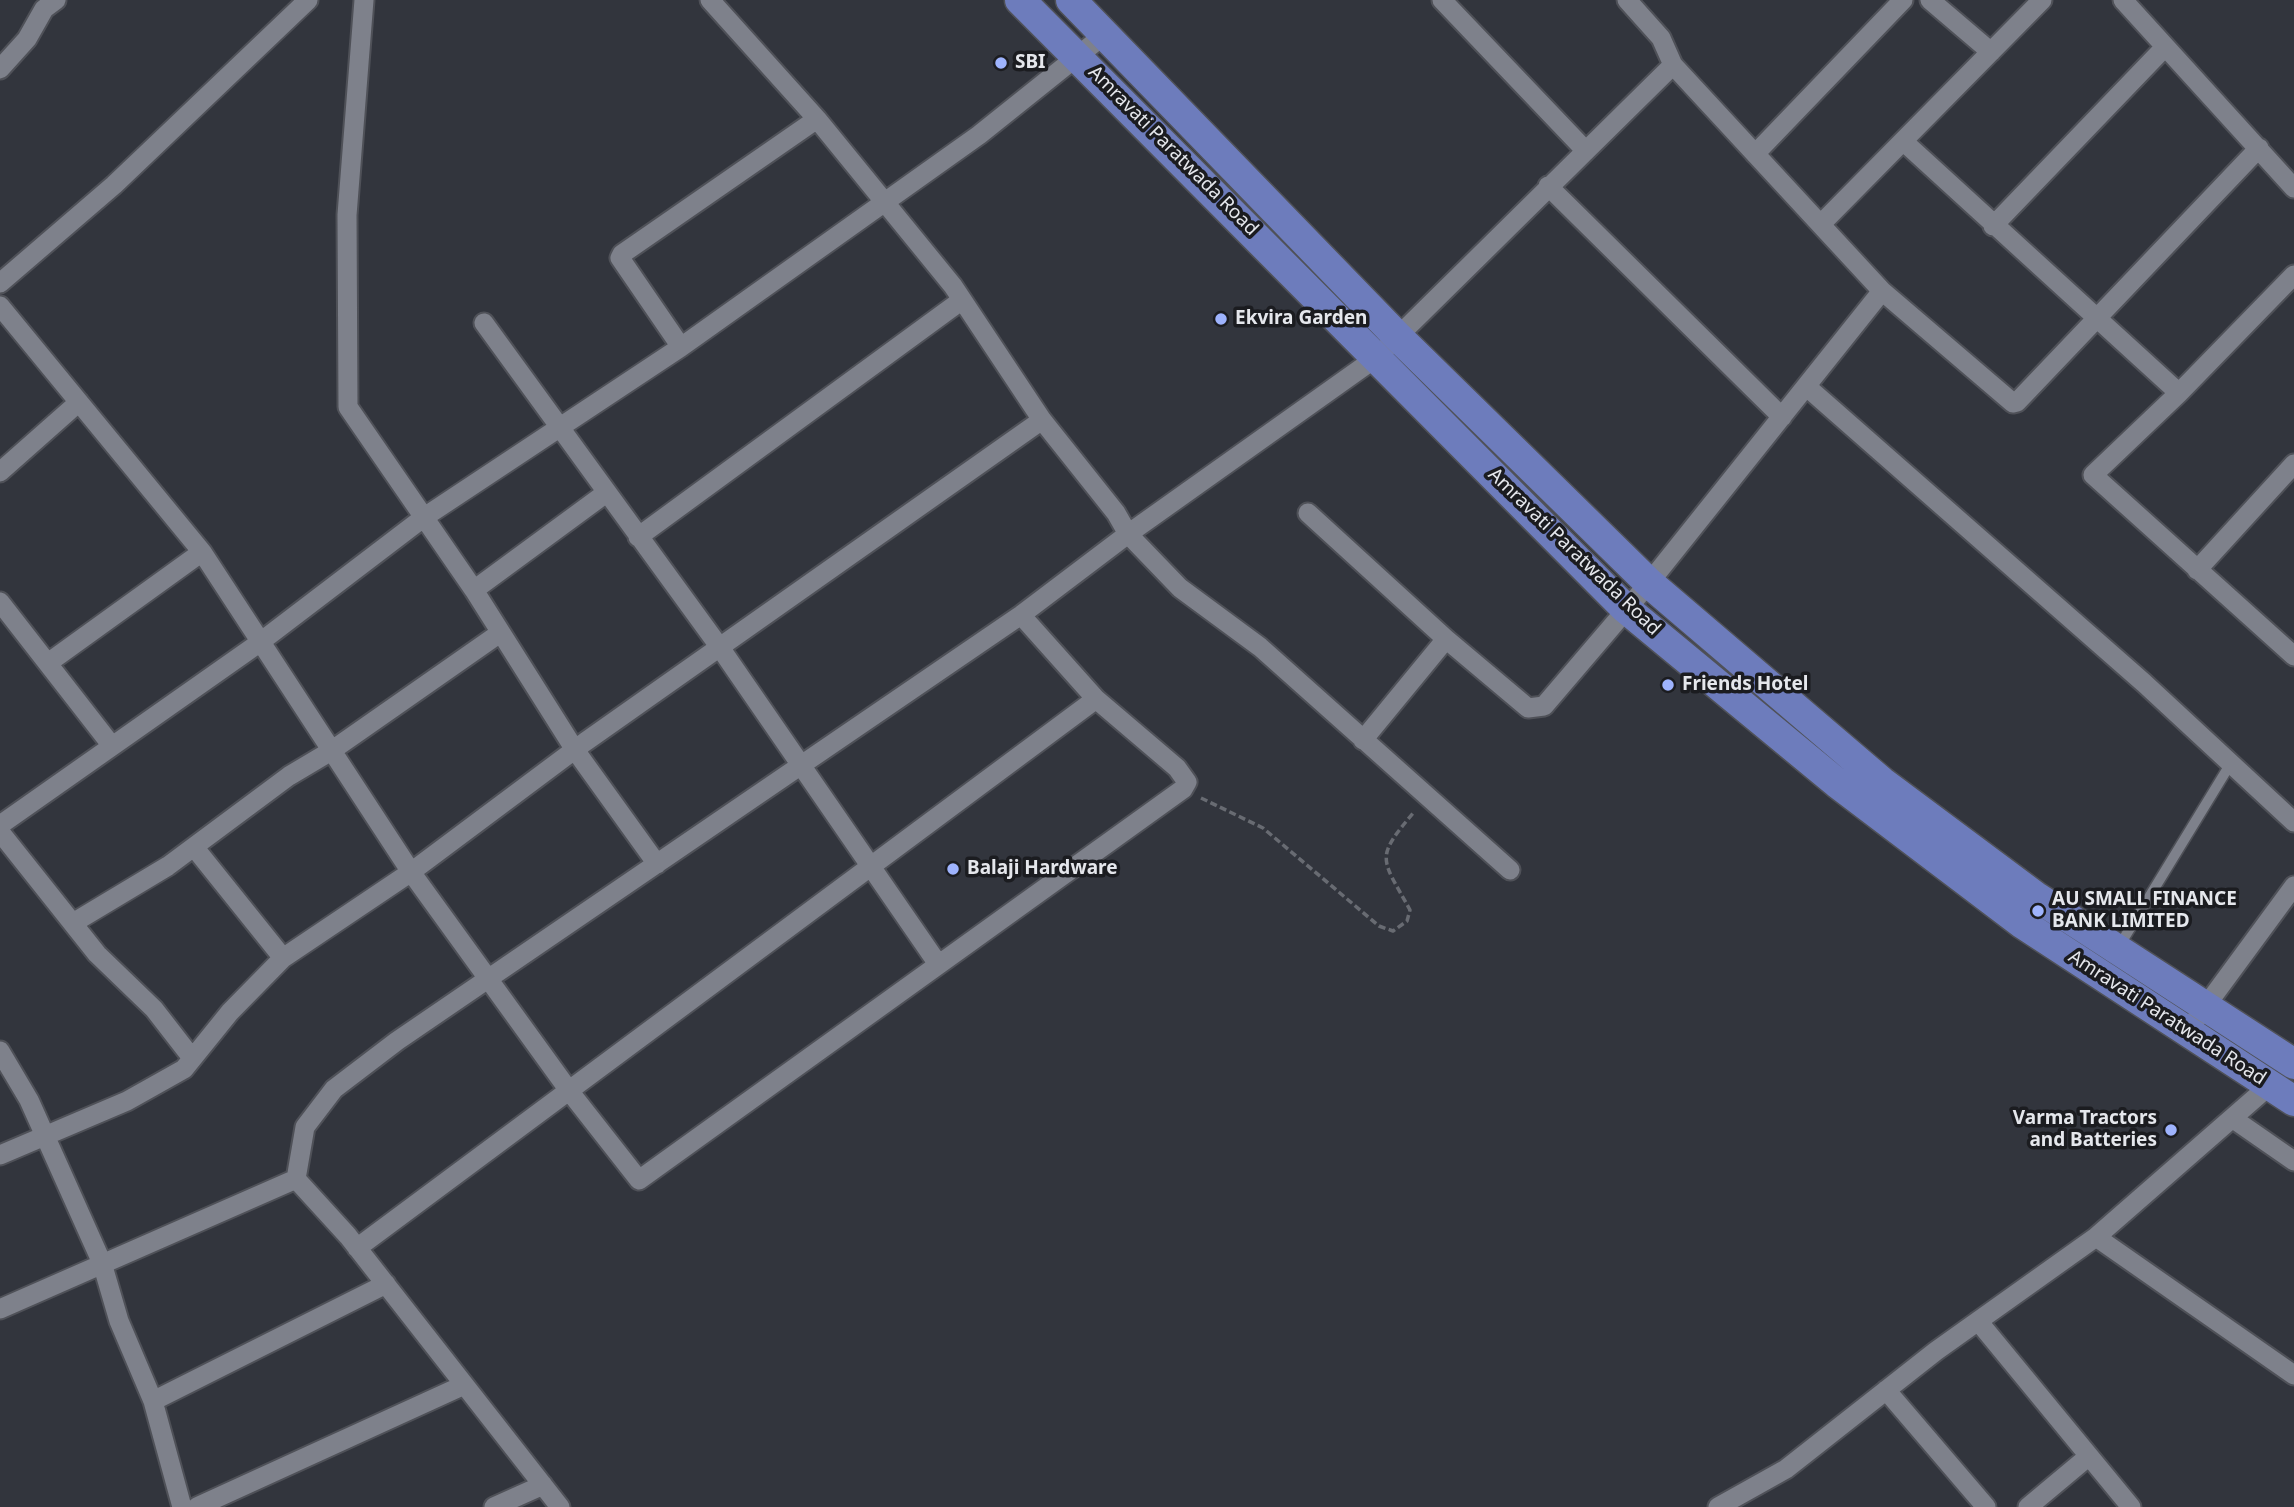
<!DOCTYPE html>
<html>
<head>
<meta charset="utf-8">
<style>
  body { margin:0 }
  canvas { display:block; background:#32353d }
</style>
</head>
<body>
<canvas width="2294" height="1507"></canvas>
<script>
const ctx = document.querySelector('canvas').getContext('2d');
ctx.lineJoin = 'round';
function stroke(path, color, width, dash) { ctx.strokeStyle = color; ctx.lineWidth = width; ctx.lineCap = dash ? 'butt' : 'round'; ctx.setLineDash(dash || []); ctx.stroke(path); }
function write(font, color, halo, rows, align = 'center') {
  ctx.font = font + ' "Noto Sans",sans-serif'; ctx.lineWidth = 7; ctx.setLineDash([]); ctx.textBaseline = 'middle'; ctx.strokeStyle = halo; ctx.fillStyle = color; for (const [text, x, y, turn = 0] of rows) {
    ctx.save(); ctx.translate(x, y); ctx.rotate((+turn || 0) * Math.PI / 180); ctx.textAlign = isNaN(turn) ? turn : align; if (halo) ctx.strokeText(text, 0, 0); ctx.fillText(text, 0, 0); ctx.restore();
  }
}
const lane = new Path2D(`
  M 2118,948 L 2231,763`);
const street = new Path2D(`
  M 364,0 L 347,215 L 348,407 L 474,590 L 575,750 L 657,864
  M 710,0 L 817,119 L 953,286 L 1042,420 L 1116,513 L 1128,534 L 1180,588 L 1260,647 L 1510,870
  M 1442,0 L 1585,150
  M 1627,0 L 1661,38 L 1673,65 L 1882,291 L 2013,403 L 2017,402 L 2259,148
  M 1930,0 L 1991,52
  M 2123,0 L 2294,188
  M 0,69 L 27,39 L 44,9 L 56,0
  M 1903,141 L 2179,393
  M 1755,154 L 1903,0
  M 1548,186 L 1782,417
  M 1821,224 L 2042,0
  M 1993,226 L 2165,47
  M 2294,275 L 2179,393 L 2093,475 L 2294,656
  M 0,283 L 114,185 L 308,0
  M 0,306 L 202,552 L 411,872 L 570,1092 L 639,1180 L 1183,789 L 1187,782 L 1177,768 L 1096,699 L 1021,615
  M 484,323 L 721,649 L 938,964
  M 681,347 L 620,258 L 622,254 L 817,119
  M 1807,387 L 2144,683 L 2294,822
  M 0,472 L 79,402
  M 1308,513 L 1446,639 L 1528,708 L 1544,706 L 1649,583 L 1882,291
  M 638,537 L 962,300
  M 2197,570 L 2294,464
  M 474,590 L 606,493
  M 0,602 L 112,746
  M 48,663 L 202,552
  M 1363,740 L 1446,639
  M 0,825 L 259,643 L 423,518 L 681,347 L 979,135 L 1104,35
  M 0,832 L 97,954 L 154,1009 L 192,1058
  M 194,847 L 283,958
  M 73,923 L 168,866 L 289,776 L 331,751 L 500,633
  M 2186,1033 L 2294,886
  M 0,1051 L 29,1100 L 102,1263 L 119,1321 L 153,1401 L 182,1507
  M 2232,1118 L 2294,1161
  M 0,1155 L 127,1101 L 184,1069 L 230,1012 L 283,958 L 411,872 L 585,742 L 1042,420
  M 2096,1237 L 2294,1375
  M 357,1248 L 1096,699
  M 0,1309 L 296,1179
  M 1978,1321 L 2131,1507
  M 1886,1390 L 1986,1507
  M 153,1401 L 386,1284
  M 197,1507 L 464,1385
  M 494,1507 L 543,1485
  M 560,1507 L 348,1236 L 296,1179 L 305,1127 L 334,1089 L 397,1041 L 1021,615 L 1128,534 L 1377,357 L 1673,65
  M 1718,1507 L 1786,1469 L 1936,1351 L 2096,1237 L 2270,1085
  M 2028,1507 L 2089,1456`);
const primary = new Path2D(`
  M 1020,0 L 1625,608 L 1837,783 L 2023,924 L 2294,1101
  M 1071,0 L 1397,336 L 1649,583 L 1882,782 L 2035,896 L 2294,1064`);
stroke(lane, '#4f5158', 13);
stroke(street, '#4f5158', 23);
stroke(primary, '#4f5158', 33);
stroke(new Path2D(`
  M 1201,798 L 1263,828 L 1379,926 L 1393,931 L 1407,921 L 1410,910 C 1381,857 1374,859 1415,811`), '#686b72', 3.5, [7, 3.5]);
stroke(lane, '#7e818b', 10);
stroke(street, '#7e818b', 19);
stroke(primary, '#6d7cbc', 30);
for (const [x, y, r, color] of [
  [1001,63,7,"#9eb3fd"],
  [1221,319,7,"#9eb3fd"],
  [1668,685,7,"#9eb3fd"],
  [953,869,7,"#9eb3fd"],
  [2038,911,7,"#9eb3fd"],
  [2171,1130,7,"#9eb3fd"]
]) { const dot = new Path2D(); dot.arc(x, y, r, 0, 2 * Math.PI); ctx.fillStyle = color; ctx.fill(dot); stroke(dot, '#1b1c20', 2.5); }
write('bold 19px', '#e5e7ec', '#1b1c20', [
  ["SBI",1015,63],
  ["Ekvira Garden",1235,319],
  ["Friends Hotel",1682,685],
  ["Balaji Hardware",967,869],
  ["AU SMALL FINANCE",2052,900],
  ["BANK LIMITED",2052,922],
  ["Varma Tractors",2157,1119,"right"],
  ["and Batteries",2157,1141,"right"]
], 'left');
write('19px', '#e5e7ec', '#1b1c20', [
  ["Amravati Paratwada Road",1173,151,45],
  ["Amravati Paratwada Road",1574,552,44],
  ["Amravati Paratwada Road",2167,1018,33]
]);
</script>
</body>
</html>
